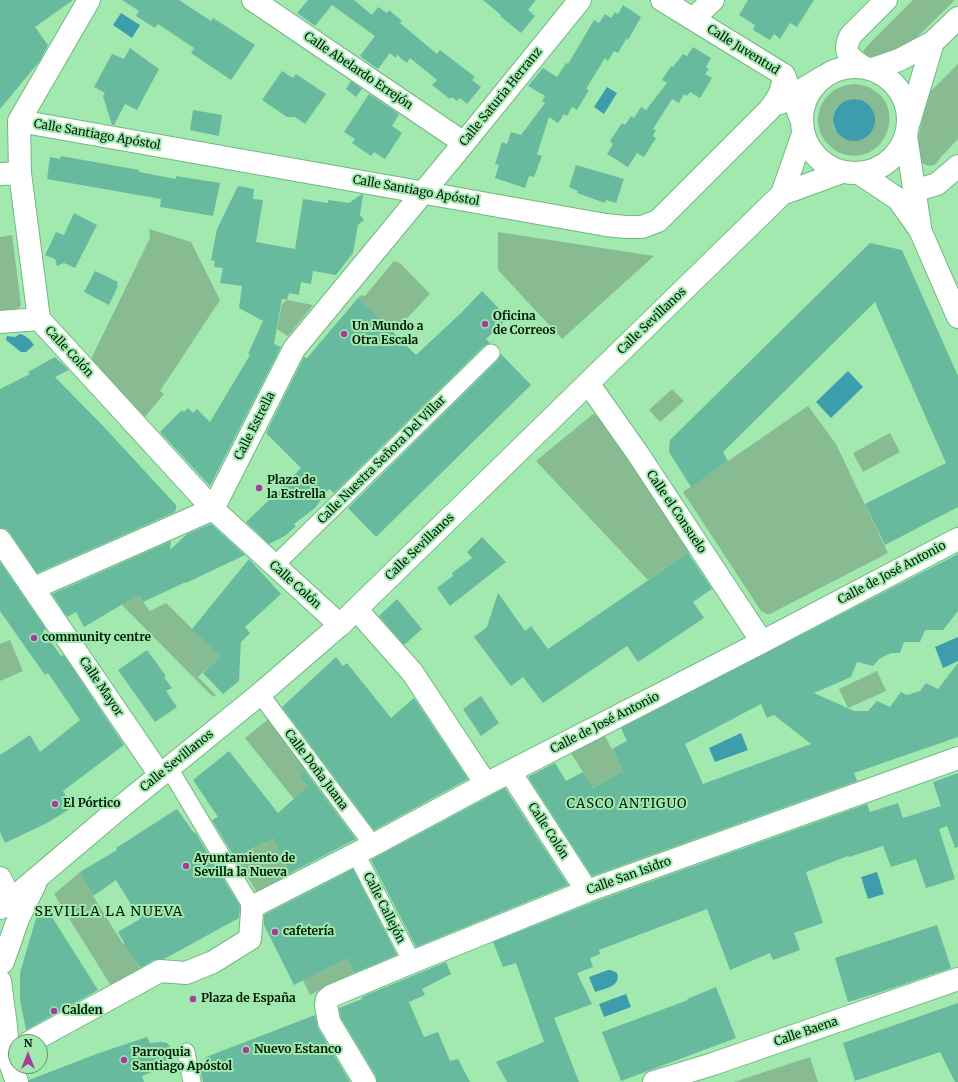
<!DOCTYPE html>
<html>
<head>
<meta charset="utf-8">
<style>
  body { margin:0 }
  #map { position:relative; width:958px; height:1082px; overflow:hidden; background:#a1e9af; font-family:Merriweather,serif }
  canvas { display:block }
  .north { position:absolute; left:8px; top:1034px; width:40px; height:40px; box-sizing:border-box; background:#a1e9af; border:1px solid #61966b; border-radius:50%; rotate:0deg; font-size:11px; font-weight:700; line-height:16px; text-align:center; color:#001a06 }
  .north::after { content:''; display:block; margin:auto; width:14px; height:18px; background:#a53d9f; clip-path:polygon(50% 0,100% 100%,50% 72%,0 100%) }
</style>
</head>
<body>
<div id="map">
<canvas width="958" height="1082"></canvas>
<div class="north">N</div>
</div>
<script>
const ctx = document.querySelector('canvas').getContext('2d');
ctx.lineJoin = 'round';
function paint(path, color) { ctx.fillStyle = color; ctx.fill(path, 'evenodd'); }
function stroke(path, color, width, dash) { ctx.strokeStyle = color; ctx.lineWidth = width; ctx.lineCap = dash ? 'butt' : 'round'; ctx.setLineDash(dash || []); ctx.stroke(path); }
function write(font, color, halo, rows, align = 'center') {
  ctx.font = font + ' Merriweather,serif'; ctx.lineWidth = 4; ctx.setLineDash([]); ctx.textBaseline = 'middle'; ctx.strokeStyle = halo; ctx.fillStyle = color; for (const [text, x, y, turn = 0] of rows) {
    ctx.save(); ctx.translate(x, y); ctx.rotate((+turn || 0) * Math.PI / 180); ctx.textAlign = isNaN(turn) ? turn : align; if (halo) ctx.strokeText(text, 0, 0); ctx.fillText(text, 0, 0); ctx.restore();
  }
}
paint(new Path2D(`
  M 913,0 L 955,0 L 907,47 L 874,58 L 867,55 L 863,51 L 870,43 Z
  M 958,64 L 958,139 L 941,157 L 936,164 L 931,166 L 926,165 L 922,163 L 918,157 L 917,143 L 926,102 L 928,94 Z
  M 853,84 C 857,84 861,85 865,86 C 909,100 889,167 843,154 C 834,151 825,143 821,134 C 813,116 822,94 841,87 C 845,85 849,85 853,84 ZM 851,99 L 858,99 L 866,137 C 856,142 853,141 843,135 C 841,134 837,132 835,130 C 833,128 833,124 833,121 C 832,109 840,102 851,99 Z
  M 149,229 L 191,242 L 220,300 L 160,391 L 164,394 L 145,417 L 91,359 L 150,238 Z
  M 498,232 L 654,256 L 562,339 L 498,270 Z
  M 12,235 L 21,305 L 19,308 L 0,311 L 0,237 Z
  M 394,261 L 400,263 L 430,294 L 393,333 L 358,298 L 361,295 L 365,296 Z
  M 287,300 L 313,305 L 288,336 L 277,329 L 282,304 Z
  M 672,389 L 684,401 L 660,422 L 649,410 Z
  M 808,406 L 836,444 L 888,553 L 770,614 L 767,614 L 761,611 L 683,492 Z
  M 593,414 L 602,418 L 690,552 L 648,580 L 536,461 Z
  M 890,433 L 900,452 L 863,472 L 853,453 Z
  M 125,579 L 150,611 L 166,603 L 220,656 L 198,677 L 216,695 L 213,697 L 122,605 L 111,586 Z
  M 10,640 L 23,671 L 0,681 L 0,644 Z
  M 877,671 L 886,691 L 848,708 L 839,689 Z
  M 271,717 L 309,768 L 299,777 L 308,786 L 294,799 L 245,738 Z
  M 605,736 L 623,771 L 593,788 L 571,753 Z
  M 277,835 L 279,850 L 292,876 L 258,894 L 237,860 L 252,850 L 263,840 L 266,844 Z
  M 80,872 L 93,896 L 123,944 L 125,943 L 141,971 L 111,986 L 54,894 Z
  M 342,948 L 354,973 L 310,995 L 303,980 L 333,965 Z
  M 810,1057 L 818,1082 L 734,1082 Z`), '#88bb92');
paint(new Path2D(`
  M 121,13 L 140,25 L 132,38 L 113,25 Z
  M 607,87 L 617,93 L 604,114 L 594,107 Z
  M833 120a21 21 0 1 1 42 0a21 21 0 1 1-42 0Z
  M 20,334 C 25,335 31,340 34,345 L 26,352 L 21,352 L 6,340 L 7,336 L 15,337 Z
  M 848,371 L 863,387 L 831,418 L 816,402 Z
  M 958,637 L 958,661 L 943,668 L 935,647 Z
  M 741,733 L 748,750 L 715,762 L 709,748 Z
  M 877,872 L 884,894 L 868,899 L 861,877 Z
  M 608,970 L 611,970 L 617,973 C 622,986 604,989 595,992 L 589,977 Z
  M 626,994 L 631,1007 L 604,1017 L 599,1004 Z`), '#3e9dad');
paint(new Path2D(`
  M 0,0 L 73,0 L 35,27 L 48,45 L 39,62 L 0,109 Z
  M 122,0 L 179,0 L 211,21 L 213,18 L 255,45 L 231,80 L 191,53 L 194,48 L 158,24 L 155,28 L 136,16 L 139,11 Z
  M 308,0 L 354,0 L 372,15 L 378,7 L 387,13 L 389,10 L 402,21 L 400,23 L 437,54 L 440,50 L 475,77 L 472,80 L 481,87 L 467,104 L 460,98 L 457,101 L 452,97 L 450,99 L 432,85 L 437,80 L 410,58 L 407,63 L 397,55 L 396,58 L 390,53 L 378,69 L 365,60 L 360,56 L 375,36 L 332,5 L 315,26 L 297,13 Z
  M 483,0 L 536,0 L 528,10 L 535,16 L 521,33 L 500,16 L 501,15 Z
  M 748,0 L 814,0 L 797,27 L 790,23 L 780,39 L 774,34 L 770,40 L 753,30 L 755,25 L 739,15 Z
  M 623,5 L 641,17 L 628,40 L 626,39 L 618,53 L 614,51 L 608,61 L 605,58 L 586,89 L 589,90 L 577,110 L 572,107 L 567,116 L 564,114 L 558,123 L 549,117 L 537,154 L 542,156 L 534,177 L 529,176 L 525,188 L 495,178 L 499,165 L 495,164 L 502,142 L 507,144 L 511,132 L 521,135 L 545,103 L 542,101 L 545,96 L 528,86 L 543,68 L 557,77 L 566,63 L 568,64 L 594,20 L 599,23 L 605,14 L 611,18 L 615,12 L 618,14 Z
  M 693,47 L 711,58 L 706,67 L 709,69 L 705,74 L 712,78 L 700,98 L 690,92 L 687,96 L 684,94 L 679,103 L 672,99 L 653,129 L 656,130 L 653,136 L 656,138 L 644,157 L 637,153 L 628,167 L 607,154 L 613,144 L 610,141 L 622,123 L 625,125 L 631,116 L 634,118 L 641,107 L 646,110 L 667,83 L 662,80 L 671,66 L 673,67 L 683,54 L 687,56 Z
  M 130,48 L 159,69 L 137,110 L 125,104 L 114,125 L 112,125 L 103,96 L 105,93 L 94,87 L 112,54 L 124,59 Z
  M 282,71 L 293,78 L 296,74 L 326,94 L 305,124 L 295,117 L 287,117 L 262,100 Z
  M 351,81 L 362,89 L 356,97 L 346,89 Z
  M 369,94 L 399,114 L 392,126 L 402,133 L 385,159 L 374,152 L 371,156 L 352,143 L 355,139 L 344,132 Z
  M 193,110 L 222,115 L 219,136 L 190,130 Z
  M 61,156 L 139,170 L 139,172 L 176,179 L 176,176 L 220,183 L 213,216 L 160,207 L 161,199 L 47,179 L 50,157 L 60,159 Z
  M 576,165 L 624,179 L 616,203 L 606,200 L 605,203 L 577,193 L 578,191 L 569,187 Z
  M 238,186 L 254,189 L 253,199 L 263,200 L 256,242 L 295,249 L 303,199 L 328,203 L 328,200 L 349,203 L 362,194 L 363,195 L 360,215 L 364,220 L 358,225 L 353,253 L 336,275 L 313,271 L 311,284 L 301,282 L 299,295 L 289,293 L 287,300 L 282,299 L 274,344 L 281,347 L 210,486 L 160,432 L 182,410 L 184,412 L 188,408 L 193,413 L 197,409 L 210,422 L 250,355 L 248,354 L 263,321 L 239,308 L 242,286 L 220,283 L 223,268 L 214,267 L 215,261 L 211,260 L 217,229 Z
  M 74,213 L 97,225 L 75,268 L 64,263 L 57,266 L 55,259 L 45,255 L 56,232 L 64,235 Z
  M 870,243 L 902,250 L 958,376 L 958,507 L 885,545 L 865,504 L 946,463 L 875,302 L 723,452 L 728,461 L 691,487 L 669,452 L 670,440 Z
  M 95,271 L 118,282 L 117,285 L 118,286 L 109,305 L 84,292 Z
  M 482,291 L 508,318 L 486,339 L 490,343 L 484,346 L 334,493 L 329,489 L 315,508 L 294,524 L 296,526 L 285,536 L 269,544 L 246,522 L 270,499 L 270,500 L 301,468 L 266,433 L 304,357 L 307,358 L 358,298 L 416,355 L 462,312 Z
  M 501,354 L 531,385 L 376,537 L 348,508 L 498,360 Z
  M 55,357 L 69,370 L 55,377 L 104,427 L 176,505 L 176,508 L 175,512 L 37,573 L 10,533 L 6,529 L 0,528 L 0,389 L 30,374 L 28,372 Z
  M 211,524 L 245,555 L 186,583 L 186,582 L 143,602 L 138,595 L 84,627 L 76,612 L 67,617 L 52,594 L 171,541 L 170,550 L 187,534 Z
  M 482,537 L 506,562 L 450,606 L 437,588 L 453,576 L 452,573 L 472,558 L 467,552 Z
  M 688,553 L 712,589 L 693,602 L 704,618 L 638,662 L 627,646 L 543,703 L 523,677 L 511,686 L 474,637 L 487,627 L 498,593 L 525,631 L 531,626 L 548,649 Z
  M 958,554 L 958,611 L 943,630 L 925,630 L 920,642 L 904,642 L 900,653 L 891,653 L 879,659 L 873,666 L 857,662 L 851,677 L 814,693 L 854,711 L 868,711 L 877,701 L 890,707 L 901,692 L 907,695 L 920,691 L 926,683 L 938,689 L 958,663 L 958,737 L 854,773 L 857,781 L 592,876 L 528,777 L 555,763 L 566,781 L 583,772 L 593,788 L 623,771 L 612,749 L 627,741 L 621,728 ZM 761,704 L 767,718 L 774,715 L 811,744 L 703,784 L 685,744 Z
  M 249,559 L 281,594 L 245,627 L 250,633 L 241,642 L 239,681 L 223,694 L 203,673 L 220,656 L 192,629 Z
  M 0,562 L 46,629 L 43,631 L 61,656 L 64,655 L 124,745 L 63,791 L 73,807 L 47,823 L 5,843 L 0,832 L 0,755 L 30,735 L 40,752 L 80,720 L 48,673 L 45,675 L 0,611 Z
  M 397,599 L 422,629 L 404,645 L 379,616 Z
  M 147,650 L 166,676 L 164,677 L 172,688 L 166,691 L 177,707 L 155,722 L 118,670 Z
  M 336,657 L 343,666 L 347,663 L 391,718 L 414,698 L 468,779 L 374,830 L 282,707 Z
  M 481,696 L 499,723 L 481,736 L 463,709 Z
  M 229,751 L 278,813 L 308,786 L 299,777 L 305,771 L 356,839 L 290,873 L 273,838 L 266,844 L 264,841 L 236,860 L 212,820 L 218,817 L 193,780 Z
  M 958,773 L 958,847 L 955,848 L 947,826 L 939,829 L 955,879 L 926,888 L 916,859 L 891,867 L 883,846 L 849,857 L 848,856 L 806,872 L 823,923 L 794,933 L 800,950 L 773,960 L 770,953 L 730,970 L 707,909 L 599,950 L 600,954 L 590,958 L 593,967 L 577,973 L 592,1004 L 554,1018 L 579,1082 L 507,1082 L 496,1062 L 544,1042 L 516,963 L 503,967 L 493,942 L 591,903 L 867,804 L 870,812 L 898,803 L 903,818 L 941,806 L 933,782 Z
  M 505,788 L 568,885 L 416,947 L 371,860 Z
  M 177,809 L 194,833 L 195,832 L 240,906 L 239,918 L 164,959 L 154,960 L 140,968 L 134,959 L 133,959 L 118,932 L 140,919 L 116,880 L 93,896 L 80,872 L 117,850 L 116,848 Z
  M 353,869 L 397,955 L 354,973 L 347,958 L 294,985 L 264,925 L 264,915 Z
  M 37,915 L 52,917 L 98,990 L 26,1030 L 20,1000 L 20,973 Z
  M 937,925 L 951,968 L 893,988 L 848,1002 L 835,958 Z
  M 446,962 L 451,974 L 422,989 L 425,995 L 409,1002 L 424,1037 L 438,1032 L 450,1061 L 458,1059 L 470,1082 L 377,1082 L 376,1076 L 341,1018 L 339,1008 L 362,999 L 361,998 L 364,996 Z
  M 716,987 L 736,1038 L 621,1081 L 602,1032 L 688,1000 L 687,999 Z
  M 958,1003 L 958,1082 L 955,1082 L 940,1052 L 855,1081 L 843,1043 Z
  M 315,1015 L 318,1028 L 350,1082 L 203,1082 L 200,1070 L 206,1057 Z
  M 147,1037 L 150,1043 L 161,1042 L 167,1043 L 171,1048 L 172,1054 L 168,1059 L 158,1065 L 159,1069 L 142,1076 L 144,1082 L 29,1082 L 29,1080 L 99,1053 Z`), '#68ba9f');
const pedestrian = new Path2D(`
  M 274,566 L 491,353
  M 260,694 L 373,845
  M 169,768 L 252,907 L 252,912
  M 356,854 L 412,962
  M 186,1052 L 192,1082`);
const minor = new Path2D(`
  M 89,0 L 19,121 L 20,173 L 39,319 L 213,509 L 340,625
  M 253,0 L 464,143
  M 662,0 L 784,75 L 801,119
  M 693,19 L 713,0
  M 862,66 C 849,58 842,51 851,35 L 886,0
  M 780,103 L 823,77
  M 19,121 L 606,225 L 626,227 L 642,227 L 658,221 L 769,110 C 779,97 782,92 784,75
  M 906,136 L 920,227
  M 859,173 L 898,199 L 920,230 L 958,317
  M 0,174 L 20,173
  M 914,191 L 937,184 L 958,166
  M 0,322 L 39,319
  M 588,383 L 638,454 L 762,642
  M 0,540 L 160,775
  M 34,588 L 213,509 L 294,349 L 464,143 L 580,0
  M 357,610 L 412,672 L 486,784
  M 510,772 L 587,891
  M 0,878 L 11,900
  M 252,907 L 373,845 L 486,784 L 762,642 L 958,539
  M 30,1042 L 160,971 L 186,973 L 213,962 L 250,939 L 252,912
  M 365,1082 L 329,1022 L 326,1005 L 327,999 L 331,996 L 412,962 L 587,891 L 958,758
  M 654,1082 L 713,1064 L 958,979`);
const secondary = new Path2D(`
  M802 120a53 53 0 1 1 106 0a53 53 0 1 1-106 0Z
  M 873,69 L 899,60 L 933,42 L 958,18
  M 909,122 L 933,42
  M 782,194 L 803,134
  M 0,908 L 6,904 L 116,811 L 260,694 L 340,625 L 782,194 L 842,172
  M 3,962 L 18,919 L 35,884
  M 0,981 L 6,1026 L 9,1060 L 17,1082`);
stroke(pedestrian, '#71b881', 19);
stroke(minor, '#71b881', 24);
stroke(secondary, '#71b881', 24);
stroke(pedestrian, '#fff', 17);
stroke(minor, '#fff', 22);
stroke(secondary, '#fff', 22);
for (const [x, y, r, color] of [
  [485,324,4,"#a53d9f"],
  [344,334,4,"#a53d9f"],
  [259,488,4,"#a53d9f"],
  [34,638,4,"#a53d9f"],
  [55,804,4,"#a53d9f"],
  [186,866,4,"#a53d9f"],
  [275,932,4,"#a53d9f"],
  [193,999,4,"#a53d9f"],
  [54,1011,4,"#a53d9f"],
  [246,1050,4,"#a53d9f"],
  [124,1060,4,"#a53d9f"]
]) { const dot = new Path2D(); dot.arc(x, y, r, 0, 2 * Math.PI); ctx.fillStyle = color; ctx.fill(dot); stroke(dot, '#a1e9af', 1.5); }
write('12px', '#001a06', '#a1e9af', [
  ["Calle Juventud",743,50,32],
  ["Calle Abelardo Errejón",358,71,34],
  ["Calle Saturia Herranz",501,97,-51],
  ["Calle Santiago Apóstol",97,135,10],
  ["Calle Santiago Apóstol",416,191,10],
  ["Calle Sevillanos",652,321,-44],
  ["Calle Colón",69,352,47],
  ["Calle Estrella",255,426,-63],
  ["Calle Nuestra Señora Del Villar",382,460,-45],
  ["Calle el Consuelo",676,512,56],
  ["Calle Sevillanos",420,547,-44],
  ["Calle de José Antonio",892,573,-28],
  ["Calle Colón",295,585,42],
  ["Calle Mayor",101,687,56],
  ["Calle de José Antonio",605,723,-27],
  ["Calle Sevillanos",177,761,-39],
  ["Calle Doña Juana",316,770,53],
  ["Calle Colón",548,831,57],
  ["Calle San Isidro",629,876,-20],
  ["Calle Callejón",384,908,63],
  ["Calle Baena",806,1032,-19]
]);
write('bold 12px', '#001a06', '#a1e9af', [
  ["Oficina",493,317],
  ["de Correos",493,331],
  ["Un Mundo a",352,327],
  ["Otra Escala",352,341],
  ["Plaza de",267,481],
  ["la Estrella",267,495],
  ["community centre",42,638],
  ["El Pórtico",63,804],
  ["Ayuntamiento de",194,859],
  ["Sevilla la Nueva",194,873],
  ["cafetería",283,932],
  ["Plaza de España",201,999],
  ["Calden",62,1011],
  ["Nuevo Estanco",254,1050],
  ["Parroquia",132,1053],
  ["Santiago Apóstol",132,1067]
], 'left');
ctx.letterSpacing = '1px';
write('13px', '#001a06', '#a1e9af', [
  ["CASCO ANTIGUO",627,804]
]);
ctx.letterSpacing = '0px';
ctx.letterSpacing = '1px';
write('14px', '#001a06', '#a1e9af', [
  ["SEVILLA LA NUEVA",109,912]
]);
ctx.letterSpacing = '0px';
</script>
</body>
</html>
